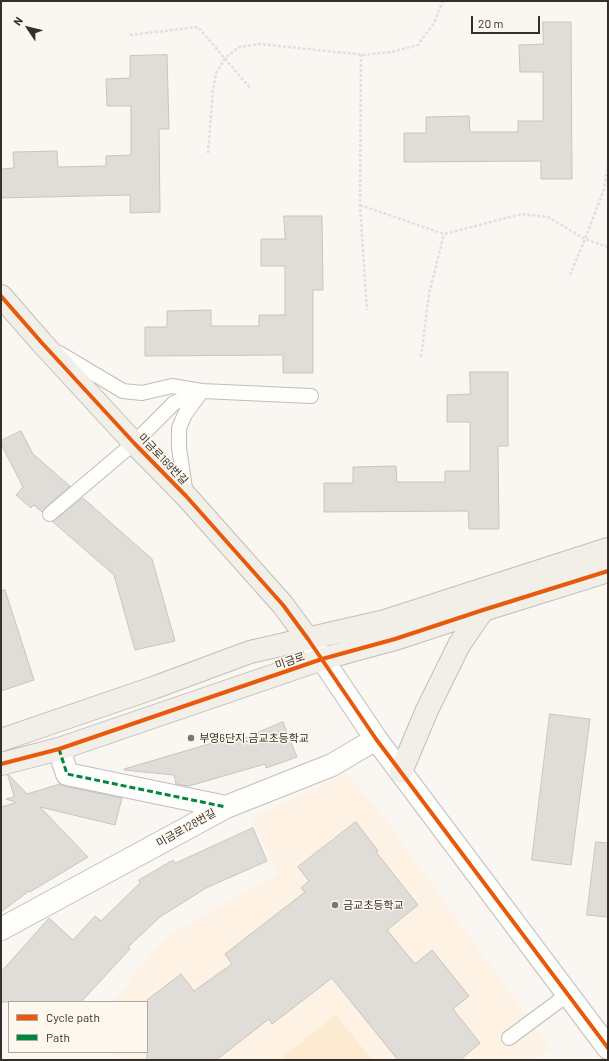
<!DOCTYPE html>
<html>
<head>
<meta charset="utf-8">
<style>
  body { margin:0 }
  #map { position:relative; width:609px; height:1061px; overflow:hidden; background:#faf6f1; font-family:Barlow,sans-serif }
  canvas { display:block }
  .frame { position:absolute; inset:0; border:2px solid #35312a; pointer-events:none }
  .legend { position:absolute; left:8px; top:1001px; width:140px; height:52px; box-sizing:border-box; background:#fef7ed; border:1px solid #aea89f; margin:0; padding:5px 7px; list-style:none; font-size:12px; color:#35312a }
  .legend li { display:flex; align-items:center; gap:8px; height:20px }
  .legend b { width:20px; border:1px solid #aea89f }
  .north { position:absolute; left:8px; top:8px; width:40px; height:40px; -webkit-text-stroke:3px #fef7ed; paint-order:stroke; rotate:305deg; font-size:11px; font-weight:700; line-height:16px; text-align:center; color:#35312a }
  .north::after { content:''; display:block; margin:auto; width:14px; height:18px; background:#35312a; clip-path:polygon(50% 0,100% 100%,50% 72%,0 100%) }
  .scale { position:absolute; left:471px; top:16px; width:69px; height:18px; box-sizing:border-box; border:2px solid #35312a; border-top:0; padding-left:5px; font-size:12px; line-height:14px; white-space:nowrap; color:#35312a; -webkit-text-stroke:3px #fef7ed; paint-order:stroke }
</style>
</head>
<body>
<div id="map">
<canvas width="609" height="1061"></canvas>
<div class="frame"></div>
<ul class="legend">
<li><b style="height:5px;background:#e8590c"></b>Cycle path</li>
<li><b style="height:5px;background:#00873e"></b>Path</li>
</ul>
<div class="north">N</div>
<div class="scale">20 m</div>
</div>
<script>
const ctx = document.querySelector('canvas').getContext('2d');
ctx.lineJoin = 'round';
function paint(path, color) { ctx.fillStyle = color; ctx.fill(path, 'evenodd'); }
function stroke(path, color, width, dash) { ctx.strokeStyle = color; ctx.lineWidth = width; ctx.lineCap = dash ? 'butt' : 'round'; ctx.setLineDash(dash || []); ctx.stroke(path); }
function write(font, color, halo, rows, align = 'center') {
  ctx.font = font + ' Barlow,"Noto Sans KR",sans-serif'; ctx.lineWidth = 3; ctx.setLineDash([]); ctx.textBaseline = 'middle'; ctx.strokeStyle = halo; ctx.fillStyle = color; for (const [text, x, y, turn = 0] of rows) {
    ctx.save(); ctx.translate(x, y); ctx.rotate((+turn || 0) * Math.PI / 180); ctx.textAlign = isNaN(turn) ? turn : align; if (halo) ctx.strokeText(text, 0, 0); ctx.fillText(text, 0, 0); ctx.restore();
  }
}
paint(new Path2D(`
  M 346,774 L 379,811 L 550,1048 L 535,1060 L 117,1060 L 111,1052 L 147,1052 L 147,1002 L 112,1002 L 167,936 L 278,874 L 251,818 Z`), '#fdf2e3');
paint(new Path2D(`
  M 336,1015 L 372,1060 L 279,1060 Z`), '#fcead1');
const building = new Path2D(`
  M 543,22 L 571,22 L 572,179 L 541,179 L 541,161 L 404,162 L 404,133 L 426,133 L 426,117 L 469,116 L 470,132 L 518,132 L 518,121 L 543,121 L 543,72 L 520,72 L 519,45 L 543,44 Z
  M 167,55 L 169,129 L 159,129 L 160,212 L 130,213 L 130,195 L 1,198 L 1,169 L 14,168 L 13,152 L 57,151 L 58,167 L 106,166 L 106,156 L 131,155 L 131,106 L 107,106 L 106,79 L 130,78 L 130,56 Z
  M 284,216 L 322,216 L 323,290 L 313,290 L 313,373 L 283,373 L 283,355 L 145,356 L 145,327 L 167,327 L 167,311 L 211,310 L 211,326 L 259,326 L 259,315 L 285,315 L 285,266 L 261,266 L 261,239 L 285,239 Z
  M 470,372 L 508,372 L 508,446 L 498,446 L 499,529 L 469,529 L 468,511 L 324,512 L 324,483 L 353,483 L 353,467 L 396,466 L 397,482 L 445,482 L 445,471 L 470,471 L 470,422 L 447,422 L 447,395 L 470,394 Z
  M 21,431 L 33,454 L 70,486 L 45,508 L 42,512 L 34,505 L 31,508 L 16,495 L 23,487 L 1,444 L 1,441 Z
  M 83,498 L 152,559 L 175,641 L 135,650 L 114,575 L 53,522 Z
  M 1,590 L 5,590 L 34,680 L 1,691 Z
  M 550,714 L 590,719 L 571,865 L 532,860 Z
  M 283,722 L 297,757 L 266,768 L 265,764 L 189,786 L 176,784 L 174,775 L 124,770 L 124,769 L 243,734 L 244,738 Z
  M 8,775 L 9,775 L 27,794 L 60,784 L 64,786 L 122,798 L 115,825 L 40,807 L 88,857 L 30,892 L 29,891 L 1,912 L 1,807 L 15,803 L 15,802 L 6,799 L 14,797 Z
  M 356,822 L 378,851 L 376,852 L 418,905 L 387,930 L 415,964 L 432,950 L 469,996 L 453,1009 L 480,1043 L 460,1060 L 398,1060 L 332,978 L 272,1024 L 269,1019 L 216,1060 L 147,1060 L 147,1000 L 181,974 L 194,991 L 232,964 L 225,954 L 305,892 L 301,888 L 309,881 L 298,867 Z
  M 253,828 L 267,861 L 206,888 L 160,917 L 128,947 L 130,949 L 81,1002 L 1,1002 L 1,972 L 49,918 L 73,940 L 95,916 L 101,921 L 140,883 L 139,880 L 173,860 L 175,863 Z
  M 596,842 L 608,843 L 608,917 L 587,915 Z`);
paint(building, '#e0dcd7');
stroke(building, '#c8c4bf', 1);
const lane = new Path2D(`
  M 59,353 L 123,391 L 142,393 L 172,386 L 202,391 L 185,414 L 179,428 L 179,448 L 186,495
  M 50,514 L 134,443 L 174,403 L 202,391 L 311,396
  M 509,1038 L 567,995`);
const street = new Path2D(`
  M 312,644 L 376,739 L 608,1048
  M 59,749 L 67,774 L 226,807
  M 1,929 L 226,807 L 332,765 L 376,739`);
const secondary = new Path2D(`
  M 1,296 L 42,343 L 134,443 L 186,496 L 283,605 L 308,639
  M 1,740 L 153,688 L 250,652 L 385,621 L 608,549
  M 1,764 L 59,749 L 322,659 L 395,639 L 483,610 L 608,571
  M 401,772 L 427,710 L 459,645 L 483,610`);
stroke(lane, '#c2beb9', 16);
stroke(street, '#c2beb9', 24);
stroke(secondary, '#c2beb9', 24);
stroke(new Path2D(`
  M 130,35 L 198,27 L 251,89
  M 361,54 L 360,205 L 367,310
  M 208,153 L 213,90 L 216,73 L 225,58 L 239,47 L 260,44 L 364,55 L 391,52 L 418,45 L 434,23 L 443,1
  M 360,205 L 444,234 L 522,214 L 548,217 L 585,239 L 608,247
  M 570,275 L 585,239 L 604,189 L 608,164
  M 421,357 L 429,294 L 444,234`), '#e1e0de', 2.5, [3, 2]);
stroke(lane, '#fefefd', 14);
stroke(street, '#fefefd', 22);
stroke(secondary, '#f2efe9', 22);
stroke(new Path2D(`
  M 59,749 L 67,774 L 226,807`), '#00873e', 3, [6, 3]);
stroke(new Path2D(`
  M 1,296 L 42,343 L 134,443 L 186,496 L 283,605 L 308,639 L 376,739 L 608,1048
  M 1,764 L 59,749 L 322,659 L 395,639 L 483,610 L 608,571`), '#e8590c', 4);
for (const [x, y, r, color] of [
  [191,738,4,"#7a7670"],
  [335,905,4,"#7a7670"]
]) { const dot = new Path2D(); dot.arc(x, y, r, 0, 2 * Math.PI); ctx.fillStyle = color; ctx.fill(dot); stroke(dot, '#fef7ed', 1.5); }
write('11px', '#35312a', '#fef7ed', [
  ["미금로189번길",163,459,46],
  ["미금로",290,661,-19],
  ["미금로128번길",186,828,-29]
]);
write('11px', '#35312a', '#fef7ed', [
  ["부영6단지.금교초등학교",199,738],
  ["금교초등학교",343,905]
], 'left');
</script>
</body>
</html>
